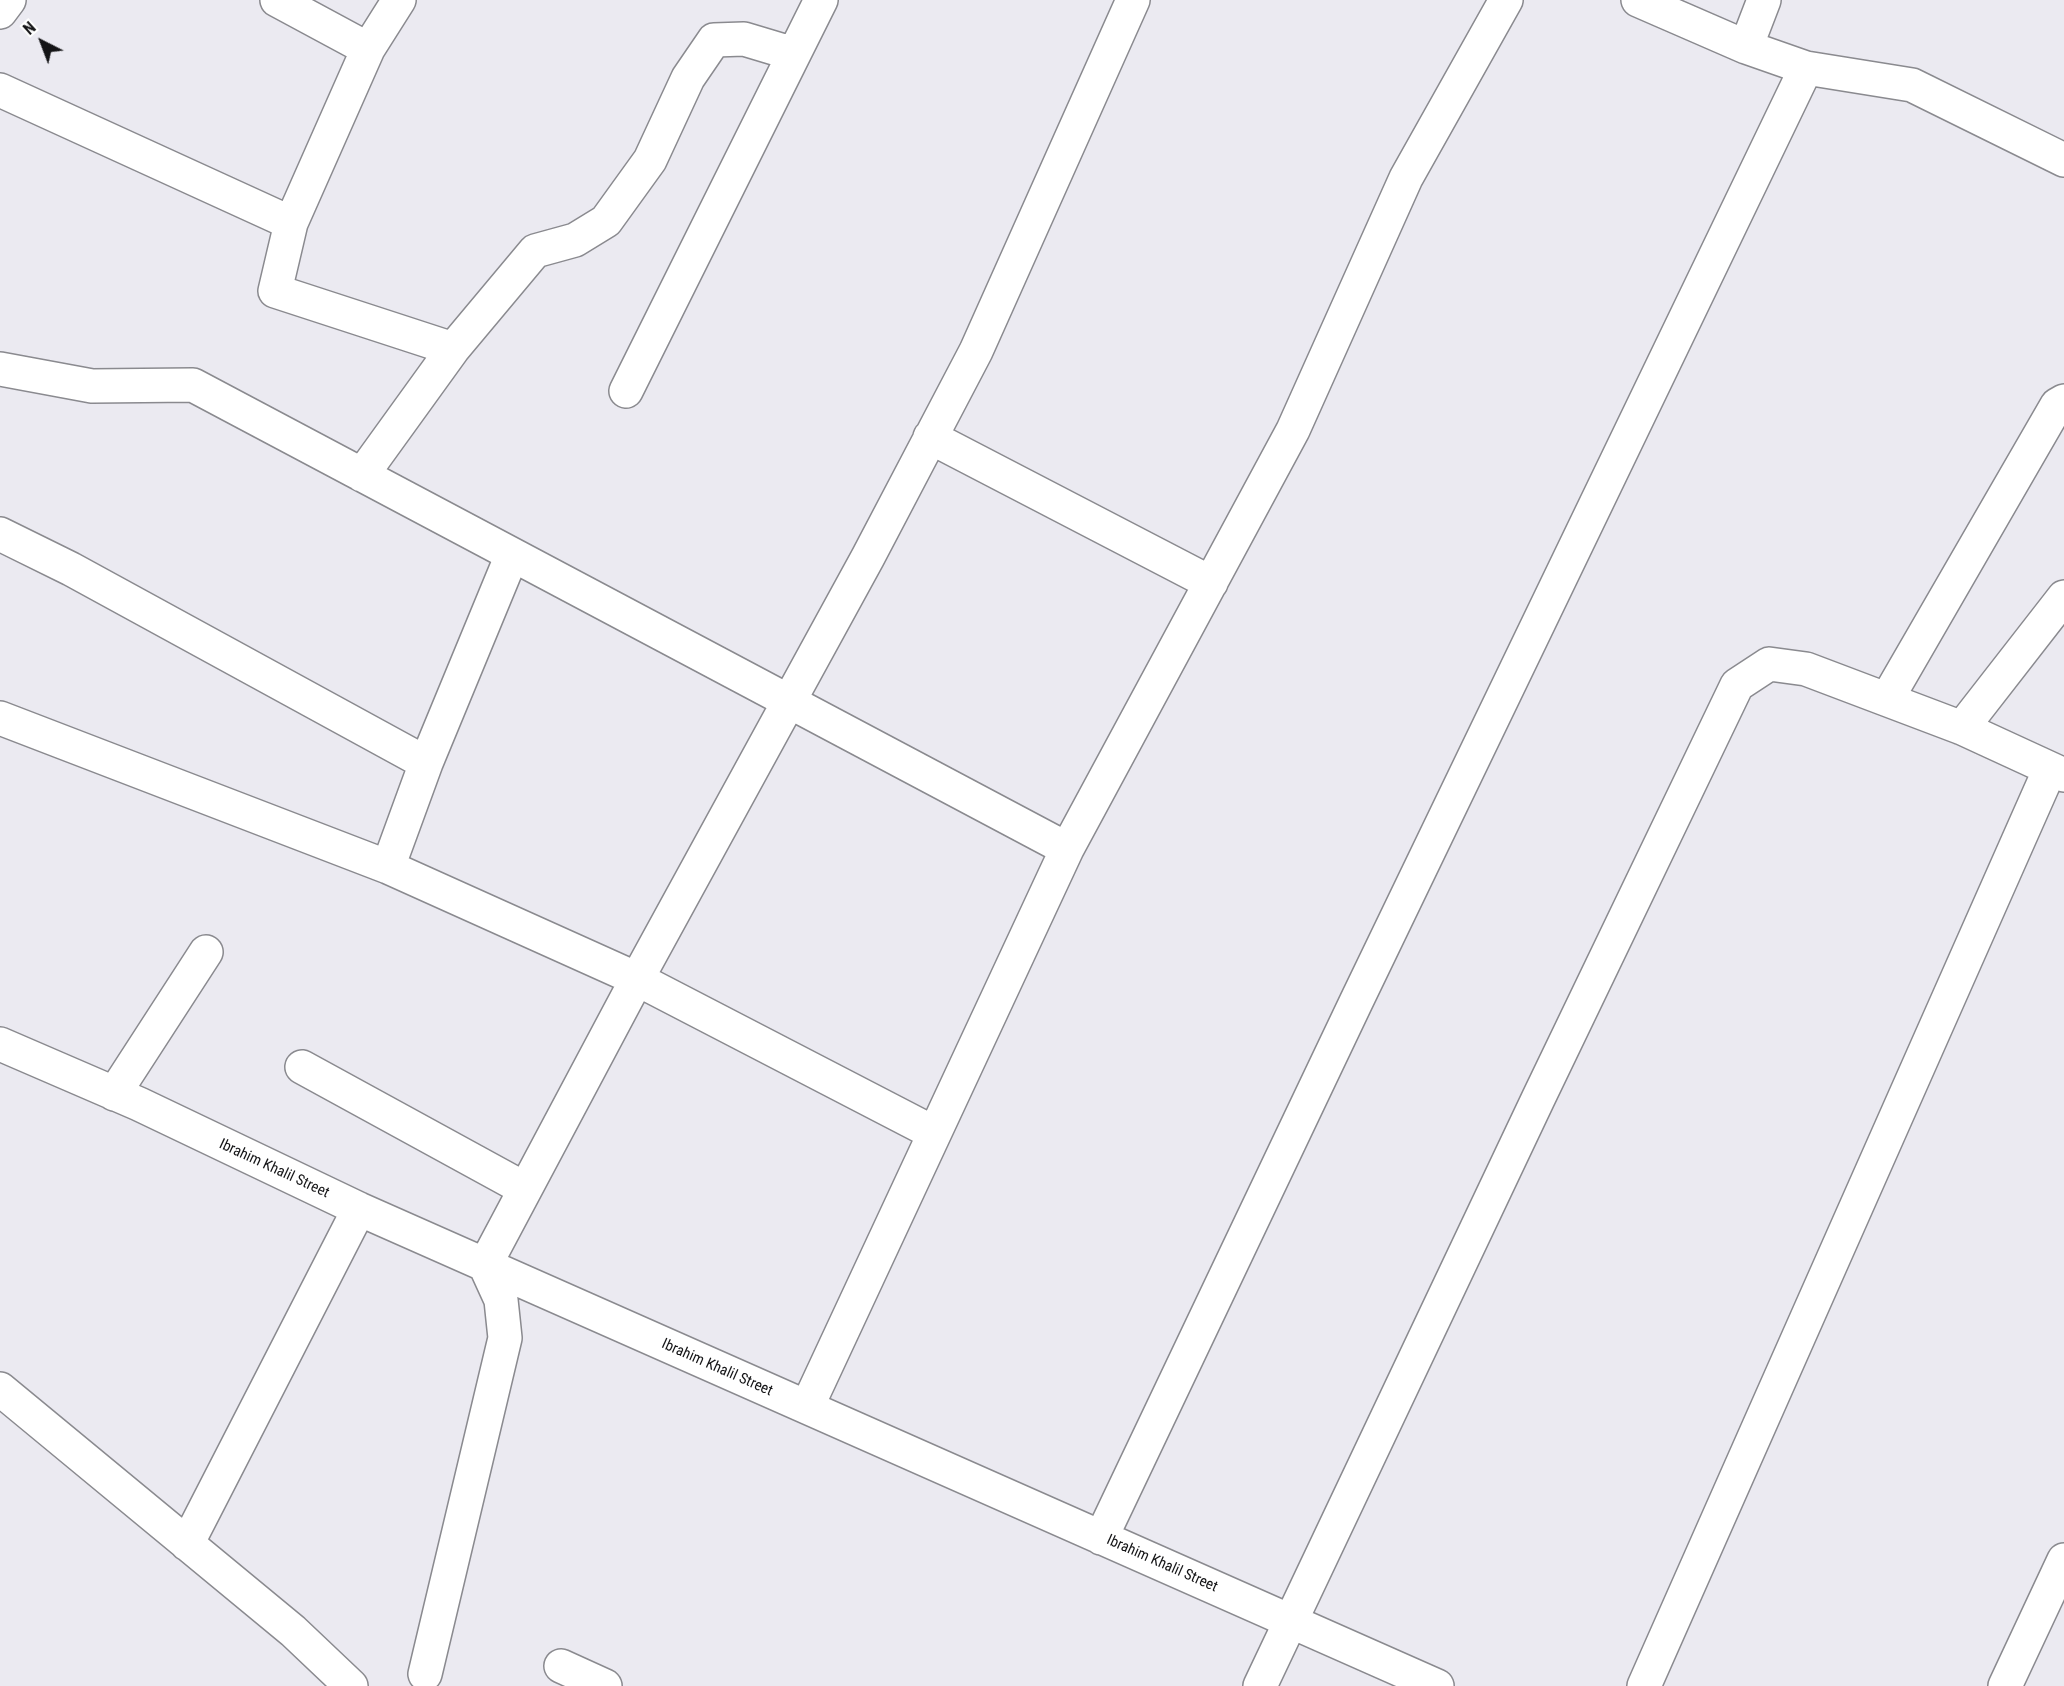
<!DOCTYPE html>
<html>
<head>
<meta charset="utf-8">
<style>
  body { margin:0 }
  #map { position:relative; width:2064px; height:1686px; overflow:hidden; background:#ebeaf1; font-family:"Roboto Condensed",sans-serif }
  canvas { display:block }
  .north { position:absolute; left:12px; top:12px; width:60px; height:60px; -webkit-text-stroke:4px #fff; paint-order:stroke; rotate:318deg; font-size:16px; font-weight:700; line-height:24px; text-align:center; color:#141416 }
  .north::after { content:''; display:block; margin:auto; width:21px; height:27px; background:#141416; clip-path:polygon(50% 0,100% 100%,50% 72%,0 100%) }
</style>
</head>
<body>
<div id="map">
<canvas width="2064" height="1686"></canvas>
<div class="north">N</div>
</div>
<script>
const ctx = document.querySelector('canvas').getContext('2d');
ctx.lineJoin = 'round';
function stroke(path, color, width, dash) { ctx.strokeStyle = color; ctx.lineWidth = width; ctx.lineCap = dash ? 'butt' : 'round'; ctx.setLineDash(dash || []); ctx.stroke(path); }
function write(font, color, halo, rows, align = 'center') {
  ctx.font = font + ' "Roboto Condensed",sans-serif'; ctx.lineWidth = 4.5; ctx.setLineDash([]); ctx.textBaseline = 'middle'; ctx.strokeStyle = halo; ctx.fillStyle = color; for (const [text, x, y, turn = 0] of rows) {
    ctx.save(); ctx.translate(x, y); ctx.rotate((+turn || 0) * Math.PI / 180); ctx.textAlign = isNaN(turn) ? turn : align; if (halo) ctx.strokeText(text, 0, 0); ctx.fillText(text, 0, 0); ctx.restore();
  }
}
const minor = new Path2D(`
  M 277,0 L 368,49
  M 399,0 L 368,49 L 291,223 L 275,291 L 453,349
  M 1638,0 L 1746,47 L 1806,68 L 1912,85 L 2064,160
  M 0,12 L 9,0
  M 1746,47 L 1764,0
  M 0,90 L 291,223
  M 0,369 L 92,386 L 193,385 L 1067,849
  M 626,391 L 821,0
  M 930,437 L 1211,583
  M 362,475 L 453,349 L 535,251 L 575,240 L 606,221 L 650,160 L 688,78 L 714,40 L 744,39 L 794,54
  M 0,534 L 71,569 L 426,763
  M 1887,699 L 2057,405 L 2064,401
  M 0,718 L 388,867 L 637,979 L 934,1133
  M 1962,728 L 2064,597
  M 388,867 L 426,763 L 512,555
  M 0,1044 L 139,1104 L 359,1209 L 1437,1686
  M 302,1067 L 525,1189
  M 114,1094 L 206,952
  M 0,1389 L 293,1631 L 351,1686
  M 807,1407 L 1067,849 L 1293,430 L 1406,178 L 1506,0
  M 1101,1538 L 1356,1002 L 1806,68
  M 187,1544 L 359,1209
  M 561,1666 L 605,1686
  M 425,1674 L 505,1338 L 501,1300 L 485,1265 L 637,979 L 868,557 L 976,351 L 1133,0
  M 1260,1686 L 1538,1099 L 1737,685 L 1769,664 L 1806,669 L 1962,728 L 2064,775
  M 1644,1686 L 2050,769
  M 2005,1686 L 2064,1560`);
stroke(minor, '#8a8a8f', 36);
stroke(minor, '#fff', 33);
write('15px', '#141416', '#fff', [
  ["Ibrahim Khalil Street",274,1169,25],
  ["Ibrahim Khalil Street",717,1368,24],
  ["Ibrahim Khalil Street",1162,1564,24]
]);
</script>
</body>
</html>
